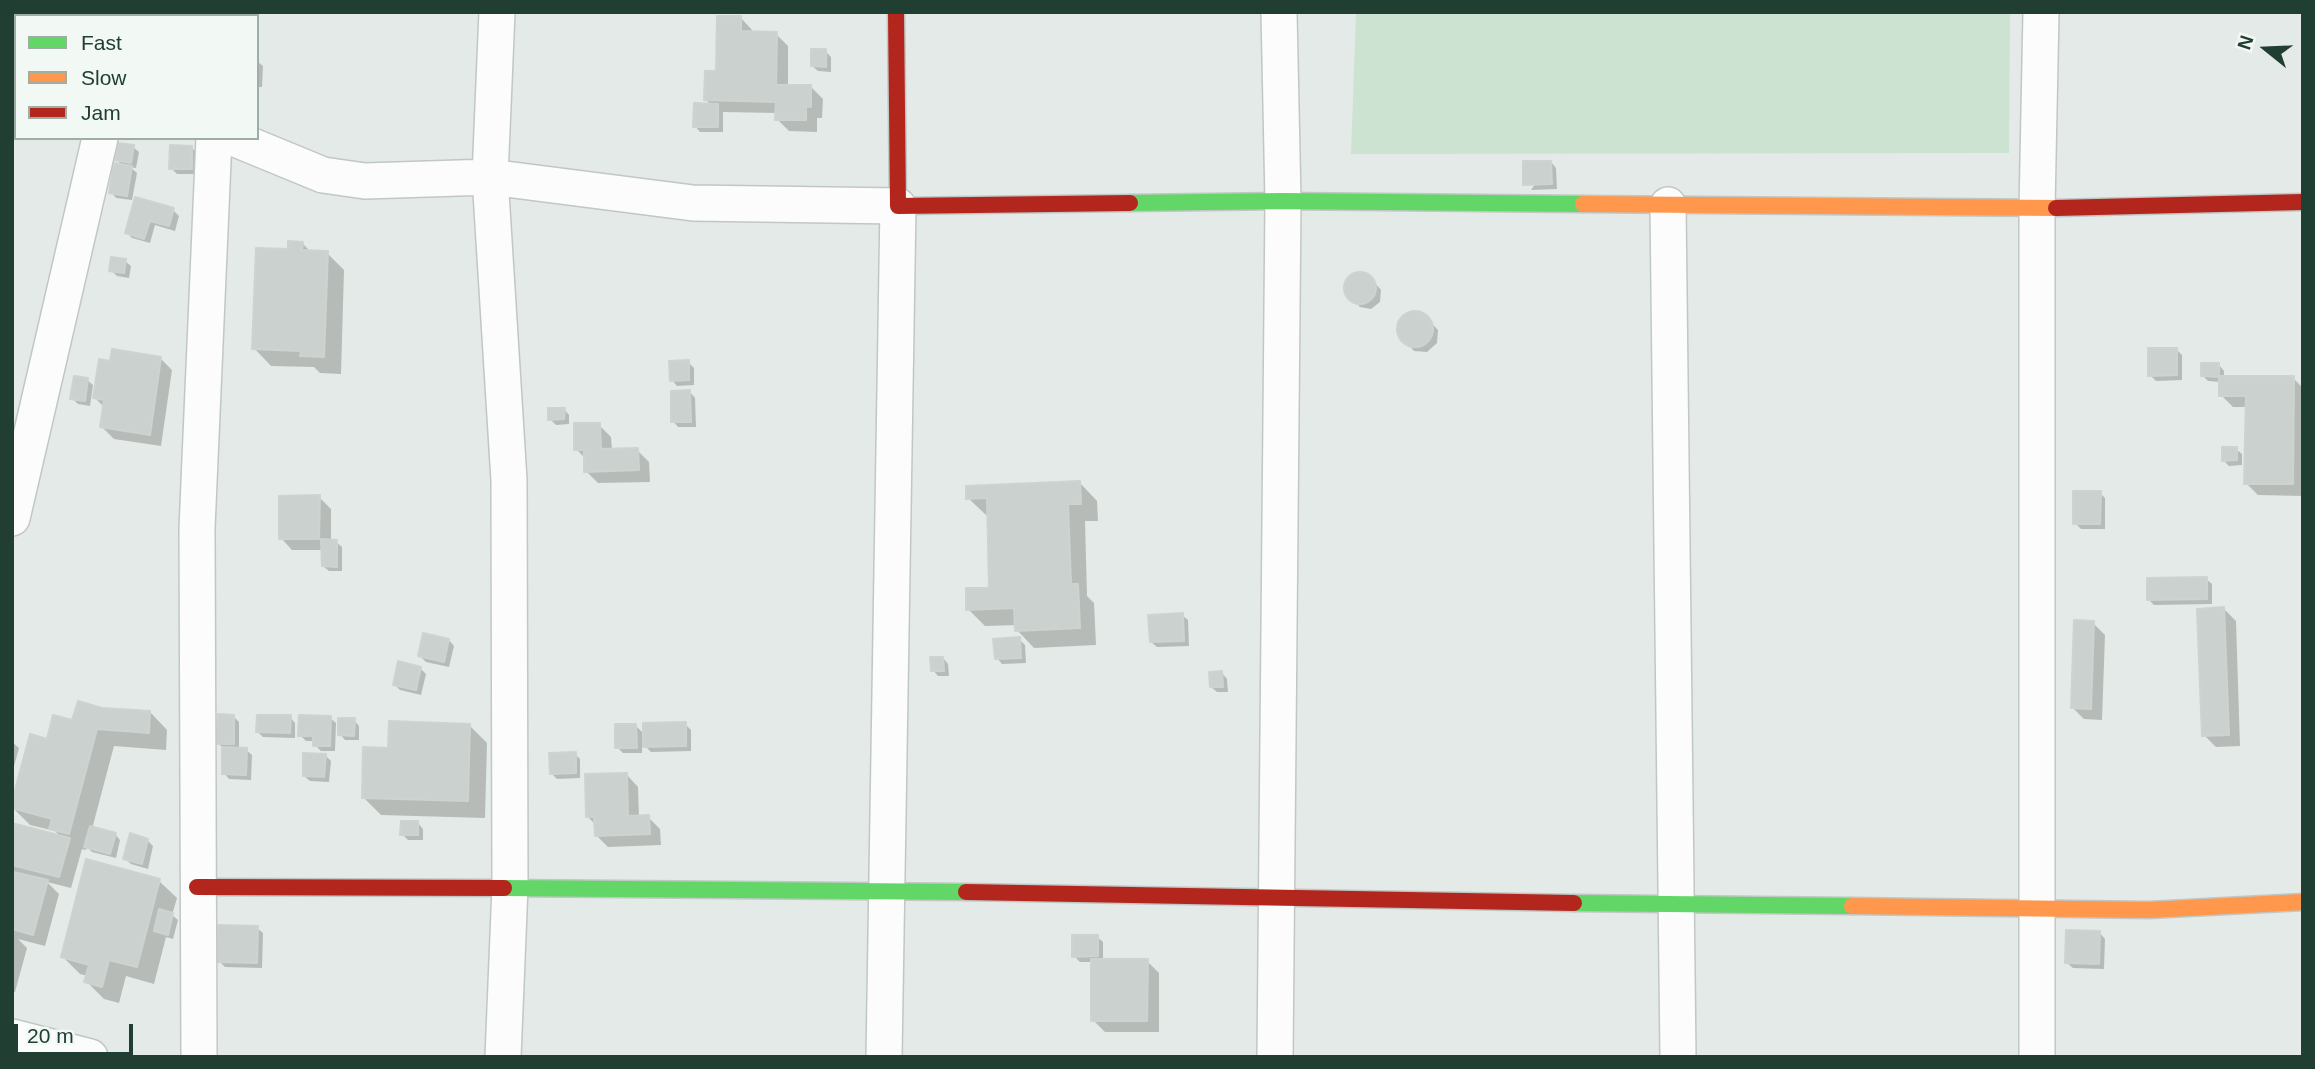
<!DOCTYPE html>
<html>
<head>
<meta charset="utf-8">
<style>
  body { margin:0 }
  #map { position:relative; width:2315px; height:1069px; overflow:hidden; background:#e4eae7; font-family:Arial,sans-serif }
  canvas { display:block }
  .frame { position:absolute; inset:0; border:14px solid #213e33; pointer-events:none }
  .legend { position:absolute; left:14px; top:14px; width:245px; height:126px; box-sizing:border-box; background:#f2f9f5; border:2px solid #9eaea7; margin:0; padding:9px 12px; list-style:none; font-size:21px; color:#213e33 }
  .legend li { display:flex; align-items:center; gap:14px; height:35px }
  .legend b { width:35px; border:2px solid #9eaea7 }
  .north { position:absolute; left:2231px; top:14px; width:70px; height:70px; -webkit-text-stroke:5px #f2f9f5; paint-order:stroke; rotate:288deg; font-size:19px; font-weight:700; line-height:28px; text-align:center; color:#213e33 }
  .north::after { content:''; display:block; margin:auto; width:24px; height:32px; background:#213e33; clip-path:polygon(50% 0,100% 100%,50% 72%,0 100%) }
  .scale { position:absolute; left:14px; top:1024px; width:119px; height:32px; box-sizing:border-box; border:4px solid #213e33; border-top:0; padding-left:9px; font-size:21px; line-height:24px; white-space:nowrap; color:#213e33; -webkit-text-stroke:5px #f2f9f5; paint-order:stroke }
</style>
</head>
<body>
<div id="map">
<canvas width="2315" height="1069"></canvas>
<div class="frame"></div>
<ul class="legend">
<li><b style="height:9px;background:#63d668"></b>Fast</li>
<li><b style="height:9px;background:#ff974d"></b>Slow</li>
<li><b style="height:9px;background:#b3261e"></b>Jam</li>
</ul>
<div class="north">N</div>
<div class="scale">20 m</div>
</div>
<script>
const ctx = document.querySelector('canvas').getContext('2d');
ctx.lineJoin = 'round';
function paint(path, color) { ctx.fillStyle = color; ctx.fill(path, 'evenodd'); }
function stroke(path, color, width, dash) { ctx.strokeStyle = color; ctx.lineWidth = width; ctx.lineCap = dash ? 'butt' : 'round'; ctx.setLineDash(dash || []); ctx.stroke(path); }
paint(new Path2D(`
  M 1356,12 L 2010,12 L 2009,153 L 1351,154 Z`), '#cde3d2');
paint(new Path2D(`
  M 12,12 L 86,12 L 86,16 L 16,16 L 16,74 L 14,72 Z
  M 741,18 L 752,30 L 752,33 L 776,34 L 788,46 L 788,87 L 811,87 L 823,99 L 822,118 L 817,118 L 817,132 L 789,131 L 777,119 L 777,113 L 723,112 L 723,132 L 700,132 L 695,126 L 712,106 L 706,100 Z
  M 825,51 L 831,57 L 831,72 L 818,71 L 812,66 Z
  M 257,61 L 263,66 L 262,87 L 257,87 Z
  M 133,147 L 139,152 L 136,168 L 130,167 L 137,173 L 132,200 L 116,198 L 111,192 L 123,166 L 117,160 Z
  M 192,148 L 197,153 L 197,174 L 177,174 L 171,168 Z
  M 1551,162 L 1556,168 L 1557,189 L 1531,190 Z
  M 136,199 L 173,210 L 179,216 L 175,231 L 155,225 L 150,243 L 132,238 L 127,233 Z
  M 302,243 L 311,252 L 327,253 L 344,270 L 341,374 L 320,373 L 314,367 L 271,366 L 254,348 L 290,251 Z
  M 125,261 L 131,266 L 129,278 L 117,276 L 111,270 Z
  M 1356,274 L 1368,275 L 1381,290 L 1380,302 L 1371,309 L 1360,307 L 1346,292 L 1347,280 Z
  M 1410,312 L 1423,314 L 1438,330 L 1437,343 L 1427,352 L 1414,351 L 1399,334 L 1400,321 Z
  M 2177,350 L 2182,355 L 2182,380 L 2156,381 L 2150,375 Z
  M 160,358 L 172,370 L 161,446 L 114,439 L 102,427 L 105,408 L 95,398 L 112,363 Z
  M 688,362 L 694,368 L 694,385 L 677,386 L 672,380 Z
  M 2219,365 L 2224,371 L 2224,377 L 2293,378 L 2303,388 L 2303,496 L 2258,495 L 2246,483 L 2247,407 L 2233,407 L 2221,395 L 2221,382 L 2208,381 L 2202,375 Z
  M 87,380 L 93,385 L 90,406 L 78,404 L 72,398 Z
  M 690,392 L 695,398 L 696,427 L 678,427 L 673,421 Z
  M 564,409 L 569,415 L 569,424 L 556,425 L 550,419 Z
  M 599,425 L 611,437 L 612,450 L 637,450 L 649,462 L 650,482 L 598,483 L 586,471 L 586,459 L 576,449 Z
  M 2236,449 L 2242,454 L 2242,465 L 2229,466 L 2223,460 Z
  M 1080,483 L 1097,501 L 1098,521 L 1085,521 L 1087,596 L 1094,603 L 1096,645 L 1034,648 L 1017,630 L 1017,625 L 985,626 L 968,609 L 991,589 L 989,515 L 986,515 L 968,498 Z
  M 2100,493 L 2105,498 L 2105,529 L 2081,529 L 2075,523 Z
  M 319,497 L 331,509 L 331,541 L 336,542 L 342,547 L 342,571 L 329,571 L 323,566 L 323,550 L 292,550 L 281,538 Z
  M 2206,579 L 2212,584 L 2212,604 L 2154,605 L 2148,599 Z
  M 2224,609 L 2236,621 L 2240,746 L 2216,747 L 2204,735 Z
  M 1182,615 L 1188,620 L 1189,646 L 1157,647 L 1151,642 Z
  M 2093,623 L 2105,635 L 2102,720 L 2084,719 L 2072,707 Z
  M 1019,639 L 1025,645 L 1026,663 L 1002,664 L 997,658 Z
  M 449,640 L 454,646 L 449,667 L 426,662 L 420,656 Z
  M 943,658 L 948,664 L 949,676 L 938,676 L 933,670 Z
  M 420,668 L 426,674 L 421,695 L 400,690 L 395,685 Z
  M 1222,673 L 1227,679 L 1228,692 L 1217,692 L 1211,687 Z
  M 102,710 L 150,712 L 167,730 L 166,750 L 114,746 L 92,829 L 115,834 L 120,840 L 116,858 L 92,852 L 87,847 L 86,850 L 82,849 L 71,888 L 47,882 L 59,894 L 45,946 L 18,939 L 27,948 L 15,992 L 12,992 L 12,882 L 15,873 L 12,871 L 12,825 L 61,837 L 55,831 L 30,825 L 12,807 L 48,741 L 73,722 Z
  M 233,716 L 239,722 L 239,749 L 246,750 L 252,755 L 251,780 L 229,779 L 224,773 L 224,749 L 218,743 Z
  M 290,717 L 295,723 L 295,738 L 263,737 L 258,732 Z
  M 330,718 L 336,723 L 335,751 L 321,751 L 315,745 L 315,741 L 306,741 L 300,735 Z
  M 354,720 L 359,726 L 359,740 L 345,740 L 340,734 Z
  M 685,724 L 691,730 L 691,751 L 651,752 L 642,743 L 642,753 L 623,753 L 617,747 L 636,726 L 645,735 Z
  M 469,725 L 487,743 L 485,818 L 381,815 L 363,797 L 390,750 Z
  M 12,742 L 19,748 L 12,774 Z
  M 575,754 L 580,759 L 580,778 L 557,779 L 551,773 Z
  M 325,755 L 331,761 L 329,782 L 310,781 L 304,776 Z
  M 627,775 L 638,787 L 639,817 L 648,817 L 660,829 L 661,845 L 608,847 L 596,835 L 596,825 L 587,816 Z
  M 418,823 L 423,829 L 423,840 L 408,840 L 402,834 Z
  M 147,840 L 153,846 L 148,869 L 131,864 L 125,858 Z
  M 159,881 L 177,898 L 172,915 L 178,920 L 173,939 L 166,937 L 154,984 L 126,976 L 119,1003 L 104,999 L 86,981 L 88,976 L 80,974 L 63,957 Z
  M 257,928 L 263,933 L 262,968 L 225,967 L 219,961 Z
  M 2100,933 L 2105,939 L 2104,969 L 2073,968 L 2067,963 Z
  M 1097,937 L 1103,942 L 1103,961 L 1147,961 L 1159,973 L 1159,1032 L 1105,1032 L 1093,1020 L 1093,962 L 1080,962 L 1074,956 Z`), '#0003');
const building = new Path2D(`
  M 12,12 L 75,12 L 76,16 L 16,16 L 16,72 L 12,73 Z
  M 717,16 L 741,16 L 741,31 L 777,32 L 776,85 L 811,85 L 811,107 L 806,106 L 806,120 L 775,120 L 776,102 L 704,100 L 705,71 L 716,71 Z
  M 811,49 L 826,49 L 826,67 L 811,66 Z
  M 694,103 L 718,104 L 718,127 L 693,127 Z
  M 118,143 L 134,145 L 131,163 L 115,160 Z
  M 170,145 L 192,146 L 192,169 L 169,169 Z
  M 1523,161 L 1551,161 L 1552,184 L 1523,185 Z
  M 114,163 L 132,166 L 127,196 L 109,193 Z
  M 135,197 L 174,208 L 169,226 L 150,221 L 144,239 L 125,233 Z
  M 288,241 L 303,242 L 302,250 L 328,251 L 324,357 L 300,356 L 301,351 L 252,349 L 256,248 L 288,249 Z
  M 111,257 L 126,259 L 124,273 L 109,271 Z
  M1344 288a16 16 0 1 1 32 0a16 16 0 1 1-32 0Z
  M1397 329a18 18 0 1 1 36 0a18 18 0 1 1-36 0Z
  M 2148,348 L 2177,348 L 2177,375 L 2148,376 Z
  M 112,349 L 161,357 L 150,435 L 100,427 L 104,400 L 93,398 L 99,359 L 110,361 Z
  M 689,360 L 689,380 L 670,381 L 669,361 Z
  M 2201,363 L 2219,363 L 2219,377 L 2201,376 Z
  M 74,376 L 88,378 L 85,401 L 70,399 Z
  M 2219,376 L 2294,376 L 2293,484 L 2244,484 L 2246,396 L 2219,396 Z
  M 690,390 L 691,422 L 671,422 L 671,391 Z
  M 548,408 L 565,408 L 564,419 L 548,420 Z
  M 574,423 L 600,423 L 601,449 L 638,448 L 639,470 L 584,472 L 584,450 L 574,450 Z
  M 2222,447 L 2237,447 L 2237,460 L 2222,461 Z
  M 1080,481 L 1081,504 L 1068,504 L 1071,584 L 1078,584 L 1080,628 L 1015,631 L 1014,608 L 966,610 L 966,588 L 989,588 L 987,498 L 966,499 L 966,486 Z
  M 2073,491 L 2101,491 L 2100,524 L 2073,524 Z
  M 320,495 L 319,539 L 279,539 L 279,496 Z
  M 321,539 L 337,540 L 337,567 L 322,566 Z
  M 2207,577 L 2207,599 L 2147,600 L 2147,578 Z
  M 2224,607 L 2229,735 L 2202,736 L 2197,609 Z
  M 1183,613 L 1184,641 L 1150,642 L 1148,615 Z
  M 2074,620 L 2094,621 L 2091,709 L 2071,708 Z
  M 423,633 L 449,639 L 444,662 L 418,656 Z
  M 1020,637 L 1021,658 L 995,659 L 993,639 Z
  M 930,657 L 943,657 L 944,671 L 931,671 Z
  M 398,661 L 421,667 L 416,690 L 393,685 Z
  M 1222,671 L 1223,687 L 1210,687 L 1209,672 Z
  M 78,701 L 102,708 L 150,711 L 149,733 L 97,729 L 69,834 L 49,829 L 52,819 L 12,808 L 12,801 L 30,734 L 47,739 L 53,715 L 72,720 Z
  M 218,714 L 234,715 L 234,744 L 216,744 Z
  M 257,715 L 291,715 L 290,733 L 256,732 Z
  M 299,715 L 331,716 L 330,746 L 313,746 L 313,736 L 298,736 Z
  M 338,718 L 355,718 L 354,736 L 338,735 Z
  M 389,721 L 470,724 L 468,801 L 362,798 L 363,747 L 388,748 Z
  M 686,722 L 686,746 L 643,747 L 643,723 Z
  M 615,724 L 636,724 L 637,748 L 615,748 Z
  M 222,747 L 247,748 L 246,775 L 222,774 Z
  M 576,752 L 576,773 L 550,774 L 549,753 Z
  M 303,753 L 326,754 L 324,777 L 303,776 Z
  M 627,773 L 628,816 L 649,815 L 650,834 L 595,836 L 594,817 L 586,817 L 585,774 Z
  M 401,821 L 418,821 L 418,835 L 400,835 Z
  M 12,823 L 70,838 L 59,877 L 12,865 Z
  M 90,826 L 116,833 L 110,854 L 84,847 Z
  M 130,833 L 148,839 L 142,864 L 123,859 Z
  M 86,859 L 160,879 L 137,967 L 109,960 L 102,987 L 84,982 L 89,965 L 61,957 Z
  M 13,872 L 48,880 L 33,935 L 12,929 Z
  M 159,909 L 173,913 L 168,935 L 154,931 Z
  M 218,925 L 258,926 L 257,963 L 217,962 Z
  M 2066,930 L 2100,931 L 2099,964 L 2065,963 Z
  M 1072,935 L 1098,935 L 1098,956 L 1072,957 Z
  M 1091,959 L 1148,959 L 1147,1021 L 1091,1021 Z`);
paint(building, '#cbd1ce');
stroke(building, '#cdd3d0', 2);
const street = new Path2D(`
  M 497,12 L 490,177 L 509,480 L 510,887 L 503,1057
  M 128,16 L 129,12
  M 233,138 L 323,175 L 365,181 L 490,177 L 693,203 L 898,206 L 884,1057
  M 1668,205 L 1678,1057
  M 12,518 L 100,138
  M 12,1037 L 90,1057
  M 199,1057 L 197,528 L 214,138
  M 1275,1057 L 1283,201 L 1279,12
  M 2037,1057 L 2037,209 L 2041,12`);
const fast = new Path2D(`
  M 1130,203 L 1283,201 L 1583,204
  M 504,888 L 966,892
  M 1574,903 L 1852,906`);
const slow = new Path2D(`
  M 1583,204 L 2056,208
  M 1852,906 L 2149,910 L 2303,902`);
const jam = new Path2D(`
  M 896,12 L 898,206 L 1130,203
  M 2056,208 L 2303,202
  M 197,887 L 504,888
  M 966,892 L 1574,903`);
stroke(street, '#c1c7c4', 38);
stroke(fast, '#c0c7c4', 19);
stroke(slow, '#c0c7c4', 19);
stroke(jam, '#c0c7c4', 19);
stroke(street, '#fbfcfb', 35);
stroke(fast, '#63d668', 16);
stroke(slow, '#ff974d', 16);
stroke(jam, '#b3261e', 16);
</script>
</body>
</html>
